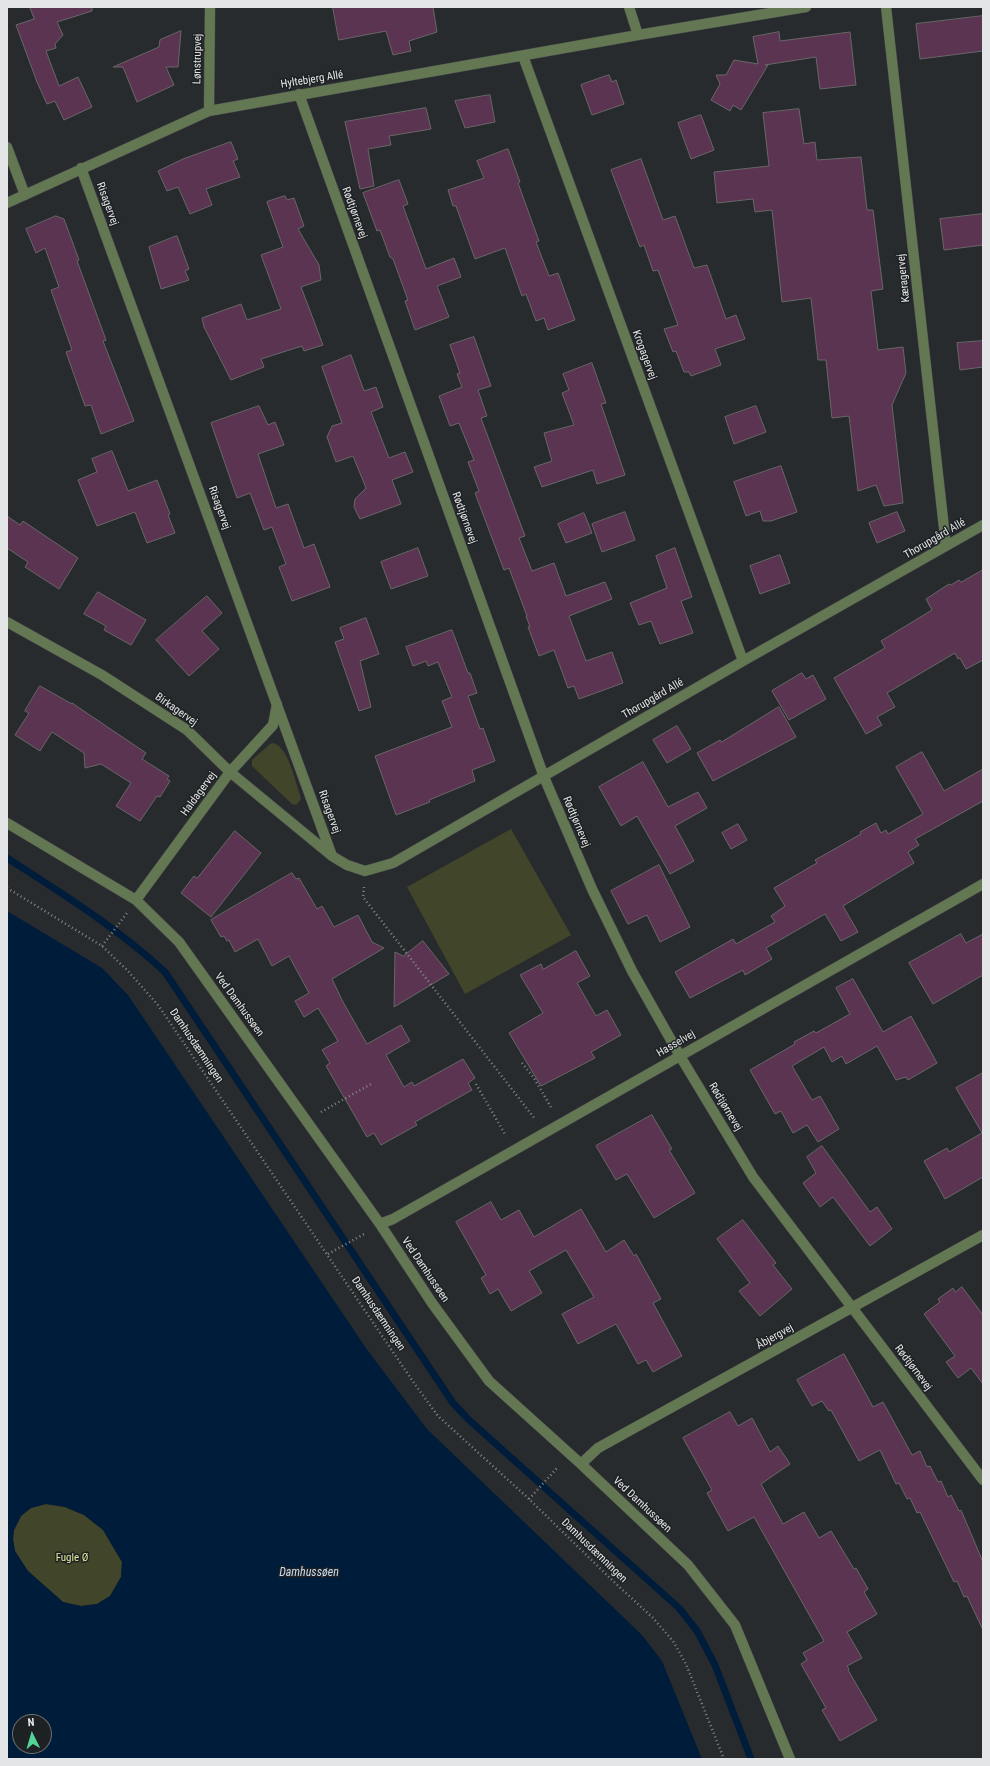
<!DOCTYPE html>
<html>
<head>
<meta charset="utf-8">
<style>
  body { margin:0 }
  #map { position:relative; width:990px; height:1766px; overflow:hidden; background:#282b2d; font-family:"Roboto Condensed",sans-serif }
  canvas { display:block }
  .frame { position:absolute; inset:0; border:8px solid #e3e5e6; pointer-events:none }
  .north { position:absolute; left:12px; top:1714px; width:40px; height:40px; box-sizing:border-box; background:#1e2123; border:1px solid #6d6f71; border-radius:50%; rotate:355deg; font-size:11px; font-weight:700; line-height:16px; text-align:center; color:#e3e5e6 }
  .north::after { content:''; display:block; margin:auto; width:14px; height:18px; background:#52d397; clip-path:polygon(50% 0,100% 100%,50% 72%,0 100%) }
</style>
</head>
<body>
<div id="map">
<canvas width="990" height="1766"></canvas>
<div class="frame"></div>
<div class="north">N</div>
</div>
<script>
const ctx = document.querySelector('canvas').getContext('2d');
ctx.lineJoin = 'round';
function paint(path, color) { ctx.fillStyle = color; ctx.fill(path, 'evenodd'); }
function stroke(path, color, width, dash) { ctx.strokeStyle = color; ctx.lineWidth = width; ctx.lineCap = dash ? 'butt' : 'round'; ctx.setLineDash(dash || []); ctx.stroke(path); }
function write(font, color, halo, rows, align = 'center') {
  ctx.font = font + ' "Roboto Condensed",sans-serif'; ctx.lineWidth = 3; ctx.setLineDash([]); ctx.textBaseline = 'middle'; ctx.strokeStyle = halo; ctx.fillStyle = color; for (const [text, x, y, turn = 0] of rows) {
    ctx.save(); ctx.translate(x, y); ctx.rotate((+turn || 0) * Math.PI / 180); ctx.textAlign = isNaN(turn) ? turn : align; if (halo) ctx.strokeText(text, 0, 0); ctx.fillText(text, 0, 0); ctx.restore();
  }
}
paint(new Path2D(`
  M 273,743 C 288,746 295,781 300,795 L 301,799 L 296,805 L 292,804 L 252,766 L 252,760 L 270,744 Z
  M 511,829 L 571,935 L 465,994 L 407,887 Z
  M 46,1504 L 65,1507 L 84,1515 L 103,1530 L 122,1562 L 121,1577 L 110,1596 L 97,1604 L 81,1606 L 63,1602 L 28,1571 L 15,1551 L 13,1539 L 14,1530 L 21,1516 L 31,1508 Z`), '#414529');
paint(new Path2D(`
  M 7,911 L 102,968 L 128,995 L 368,1351 L 427,1429 L 642,1635 L 662,1661 L 702,1759 L 7,1759 ZM 46,1504 L 65,1507 L 84,1515 L 103,1530 L 122,1562 L 121,1577 L 110,1596 L 97,1604 L 81,1606 L 63,1602 L 28,1571 L 15,1551 L 13,1539 L 14,1530 L 21,1516 L 31,1508 ZM 20,1722 L 44,1722 L 44,1746 L 20,1746 Z`), '#001c3b');
stroke(new Path2D(`
  M 7,858 C 63,894 116,927 165,972 L 453,1403 L 468,1419 L 679,1608 L 697,1631 L 715,1665 L 751,1759`), '#001c3b', 7);
const building = new Path2D(`
  M 30,7 L 92,7 L 92,11 L 57,22 L 63,35 L 55,44 L 56,48 L 46,51 L 59,86 L 78,77 L 92,107 L 64,120 L 55,101 L 47,104 L 37,82 L 16,25 L 34,19 Z
  M 333,7 L 433,7 L 437,32 L 409,41 L 411,51 L 393,55 L 386,31 L 339,40 Z
  M 983,16 L 983,51 L 920,59 L 916,24 Z
  M 181,31 L 178,67 L 166,67 L 174,85 L 137,102 L 123,67 L 113,67 L 159,47 L 160,40 Z
  M 779,32 L 780,41 L 850,32 L 856,85 L 820,89 L 816,57 L 765,65 L 768,65 L 741,110 L 733,105 L 730,111 L 711,100 L 720,84 L 716,75 L 726,75 L 734,60 L 758,64 L 753,37 Z
  M 609,75 L 612,82 L 616,80 L 624,104 L 592,115 L 581,85 Z
  M 490,95 L 495,122 L 465,128 L 455,101 Z
  M 426,108 L 431,129 L 389,136 L 391,145 L 368,149 L 374,186 L 360,189 L 345,122 Z
  M 799,109 L 804,144 L 815,142 L 817,160 L 861,157 L 867,210 L 873,210 L 883,289 L 871,291 L 878,350 L 903,347 L 906,373 L 892,405 L 903,503 L 884,506 L 876,485 L 858,491 L 849,416 L 832,418 L 826,360 L 818,360 L 811,298 L 782,302 L 772,210 L 755,212 L 753,199 L 717,203 L 714,172 L 769,166 L 763,113 Z
  M 701,115 L 714,150 L 691,159 L 678,123 Z
  M 231,142 L 238,159 L 233,161 L 240,177 L 206,189 L 212,205 L 190,214 L 178,187 L 167,191 L 158,171 L 183,159 Z
  M 508,149 L 520,182 L 518,183 L 539,241 L 536,242 L 549,276 L 558,273 L 575,320 L 548,330 L 544,318 L 536,321 L 526,294 L 522,296 L 505,248 L 475,259 L 456,206 L 453,206 L 448,190 L 484,178 L 477,161 Z
  M 641,159 L 663,220 L 675,216 L 694,268 L 707,265 L 726,319 L 736,315 L 745,339 L 715,349 L 721,365 L 691,376 L 689,372 L 684,372 L 676,351 L 673,352 L 664,329 L 678,325 L 658,270 L 653,271 L 644,245 L 640,247 L 611,170 Z
  M 399,180 L 408,204 L 403,206 L 426,269 L 454,258 L 461,277 L 437,286 L 449,317 L 415,330 L 405,301 L 408,300 L 393,259 L 390,257 L 380,230 L 377,231 L 363,193 Z
  M 285,196 L 287,200 L 294,198 L 304,226 L 298,229 L 319,265 L 321,280 L 301,287 L 323,345 L 304,351 L 302,346 L 261,359 L 264,367 L 231,380 L 204,327 L 202,318 L 241,304 L 247,320 L 281,309 L 261,255 L 283,247 L 267,202 Z
  M 983,214 L 983,245 L 944,250 L 940,219 Z
  M 56,216 L 64,219 L 79,260 L 77,261 L 106,340 L 103,341 L 134,421 L 101,434 L 91,405 L 85,406 L 66,352 L 72,350 L 51,290 L 59,287 L 45,248 L 36,253 L 26,229 Z
  M 177,236 L 189,269 L 185,271 L 189,280 L 161,289 L 149,247 Z
  M 474,337 L 491,386 L 478,390 L 487,416 L 481,418 L 482,421 L 525,536 L 519,538 L 532,571 L 554,563 L 566,596 L 605,582 L 612,599 L 569,616 L 586,661 L 612,652 L 623,683 L 579,699 L 574,686 L 568,688 L 554,650 L 539,656 L 528,627 L 530,627 L 526,616 L 527,616 L 509,568 L 504,570 L 475,493 L 479,491 L 468,462 L 474,460 L 459,423 L 450,426 L 439,396 L 462,387 L 457,374 L 460,373 L 450,345 Z
  M 983,341 L 983,367 L 960,370 L 957,343 Z
  M 351,355 L 364,391 L 376,387 L 383,407 L 371,412 L 389,458 L 405,452 L 413,472 L 392,480 L 401,504 L 360,519 L 354,507 L 355,499 L 366,488 L 353,456 L 336,462 L 327,437 L 332,426 L 342,423 L 322,367 Z
  M 592,363 L 606,403 L 601,404 L 625,475 L 597,484 L 593,470 L 542,487 L 534,467 L 552,461 L 544,433 L 574,425 L 562,393 L 569,390 L 563,374 Z
  M 259,406 L 268,425 L 275,422 L 284,445 L 258,454 L 276,508 L 288,504 L 304,548 L 314,544 L 330,587 L 292,601 L 279,567 L 286,564 L 272,527 L 264,530 L 250,493 L 237,498 L 211,423 Z
  M 756,406 L 766,432 L 734,444 L 725,417 Z
  M 112,451 L 128,491 L 157,480 L 170,514 L 168,515 L 175,533 L 147,543 L 135,512 L 97,526 L 78,480 L 97,472 L 92,459 Z
  M 781,466 L 797,512 L 771,521 L 763,521 L 760,511 L 746,516 L 734,482 Z
  M 625,512 L 635,540 L 602,552 L 592,524 Z
  M 897,512 L 905,531 L 877,543 L 869,523 Z
  M 584,513 L 592,533 L 566,543 L 558,524 Z
  M 7,516 L 20,525 L 23,521 L 78,558 L 59,589 L 25,567 L 28,562 L 7,548 Z
  M 418,548 L 428,576 L 391,589 L 381,562 Z
  M 675,548 L 692,597 L 681,601 L 693,633 L 660,644 L 651,621 L 639,625 L 630,603 L 667,588 L 656,556 Z
  M 780,555 L 790,583 L 760,594 L 750,566 Z
  M 983,570 L 983,660 L 966,669 L 960,658 L 958,659 L 955,653 L 887,693 L 895,707 L 877,717 L 882,725 L 866,734 L 834,678 L 885,648 L 881,641 L 932,610 L 926,599 L 949,584 L 951,585 L 959,580 L 961,582 Z
  M 98,592 L 146,620 L 131,645 L 104,630 L 106,626 L 84,614 Z
  M 207,596 L 222,613 L 202,631 L 219,649 L 189,676 L 156,640 Z
  M 366,618 L 379,654 L 360,661 L 371,707 L 359,711 L 335,642 L 344,639 L 340,628 Z
  M 452,630 L 468,673 L 470,673 L 477,693 L 468,696 L 480,729 L 483,728 L 495,761 L 472,770 L 475,781 L 429,800 L 430,802 L 396,815 L 375,756 L 452,727 L 442,701 L 452,697 L 438,662 L 428,666 L 426,661 L 413,666 L 406,647 Z
  M 802,673 L 806,679 L 813,675 L 826,699 L 789,720 L 772,691 Z
  M 40,686 L 72,704 L 72,703 L 146,753 L 142,759 L 169,776 L 167,779 L 170,781 L 160,797 L 157,796 L 140,821 L 116,806 L 131,783 L 101,764 L 85,768 L 84,753 L 52,732 L 40,751 L 15,735 L 29,713 L 25,711 Z
  M 779,707 L 796,737 L 713,781 L 697,753 L 720,740 L 721,742 Z
  M 677,726 L 691,749 L 667,763 L 653,740 Z
  M 922,752 L 944,791 L 983,769 L 983,801 L 915,839 L 919,845 L 908,852 L 914,863 L 843,906 L 858,932 L 841,941 L 825,914 L 766,948 L 772,959 L 745,975 L 743,970 L 690,998 L 675,972 L 733,939 L 736,944 L 775,922 L 771,916 L 785,906 L 774,888 L 817,863 L 815,860 L 861,834 L 860,832 L 876,823 L 881,833 L 886,830 L 888,834 L 923,814 L 896,767 Z
  M 643,762 L 668,807 L 698,792 L 707,808 L 675,826 L 694,861 L 670,874 L 637,816 L 621,826 L 599,787 Z
  M 738,824 L 747,840 L 731,849 L 722,833 Z
  M 235,831 L 261,853 L 211,917 L 181,893 L 194,876 L 197,878 Z
  M 659,865 L 690,927 L 660,942 L 647,915 L 628,924 L 611,891 Z
  M 292,873 L 296,879 L 299,878 L 317,909 L 322,906 L 334,927 L 358,915 L 372,942 L 384,948 L 332,979 L 343,1002 L 367,1044 L 401,1025 L 410,1041 L 386,1055 L 404,1087 L 412,1082 L 414,1086 L 463,1059 L 475,1078 L 468,1083 L 472,1090 L 415,1122 L 417,1125 L 381,1145 L 374,1133 L 367,1137 L 326,1066 L 330,1063 L 322,1050 L 338,1041 L 318,1008 L 304,1017 L 295,1001 L 309,993 L 289,956 L 272,966 L 258,939 L 235,952 L 229,940 L 227,941 L 224,936 L 221,937 L 211,920 Z
  M 961,934 L 966,943 L 983,934 L 983,975 L 933,1004 L 909,963 Z
  M 423,941 L 449,974 L 394,1007 L 395,952 L 403,956 Z
  M 576,951 L 590,976 L 577,983 L 596,1016 L 607,1010 L 621,1035 L 591,1052 L 595,1058 L 541,1086 L 509,1033 L 543,1013 L 520,975 L 541,964 L 543,969 Z
  M 853,979 L 883,1032 L 911,1016 L 937,1063 L 908,1080 L 906,1077 L 896,1080 L 877,1046 L 846,1064 L 842,1056 L 832,1062 L 824,1047 L 792,1066 L 812,1100 L 820,1096 L 839,1129 L 818,1142 L 807,1125 L 793,1133 L 781,1111 L 775,1114 L 750,1070 L 795,1044 L 794,1042 L 814,1031 L 816,1033 L 850,1014 L 836,988 Z
  M 983,1073 L 983,1177 L 945,1199 L 924,1161 L 947,1148 L 949,1152 L 982,1133 L 956,1088 Z
  M 652,1115 L 672,1149 L 669,1150 L 695,1193 L 654,1218 L 627,1174 L 616,1180 L 596,1146 Z
  M 822,1146 L 870,1212 L 877,1207 L 892,1229 L 870,1246 L 833,1197 L 820,1207 L 803,1183 L 816,1173 L 807,1157 Z
  M 491,1202 L 501,1220 L 519,1210 L 534,1237 L 581,1209 L 606,1252 L 624,1240 L 634,1256 L 636,1254 L 661,1299 L 653,1303 L 682,1356 L 653,1372 L 646,1360 L 638,1364 L 616,1324 L 578,1344 L 562,1314 L 594,1297 L 566,1250 L 529,1271 L 542,1293 L 511,1311 L 498,1289 L 490,1294 L 481,1278 L 486,1275 L 456,1222 Z
  M 743,1220 L 776,1263 L 773,1265 L 792,1289 L 760,1316 L 739,1291 L 750,1283 L 717,1239 Z
  M 962,1287 L 983,1315 L 983,1384 L 971,1368 L 958,1378 L 946,1362 L 955,1356 L 924,1314 L 940,1302 L 938,1299 L 953,1288 L 955,1292 Z
  M 844,1354 L 873,1407 L 883,1402 L 912,1455 L 920,1451 L 927,1467 L 930,1466 L 938,1482 L 941,1481 L 948,1497 L 951,1495 L 959,1511 L 961,1510 L 983,1562 L 983,1630 L 967,1596 L 964,1597 L 957,1581 L 954,1582 L 920,1512 L 917,1513 L 910,1498 L 907,1499 L 899,1483 L 896,1484 L 880,1450 L 859,1461 L 831,1410 L 829,1411 L 822,1401 L 812,1406 L 797,1380 Z
  M 730,1412 L 738,1426 L 752,1418 L 770,1452 L 778,1446 L 790,1464 L 761,1484 L 783,1524 L 804,1512 L 819,1538 L 831,1531 L 854,1569 L 856,1568 L 868,1589 L 864,1592 L 877,1614 L 847,1632 L 862,1658 L 847,1666 L 849,1669 L 848,1670 L 877,1720 L 840,1741 L 822,1710 L 826,1708 L 801,1664 L 807,1660 L 803,1653 L 824,1641 L 754,1517 L 728,1531 L 707,1493 L 712,1490 L 683,1438 Z`);
paint(building, '#5b3452');
stroke(building, '#696668', 1);
const minor = new Path2D(`
  M 629,7 L 638,35
  M 886,7 L 946,546
  M 523,56 L 743,661
  M 299,94 L 544,777 L 592,889 L 632,971 L 680,1056 L 753,1177 L 983,1480
  M 209,111 L 210,7
  M 7,147 L 25,195
  M 81,168 L 332,856
  M 7,203 L 209,111 L 638,35 L 806,7
  M 7,622 L 102,675 L 187,730 L 230,772 L 332,856 L 347,865 L 365,871 L 393,863 L 743,661 L 983,525
  M 7,823 L 136,900 L 179,942 L 380,1224 L 432,1303 L 489,1381 L 581,1464 L 688,1565 L 735,1625 L 790,1759
  M 136,900 L 230,772 L 273,725 L 277,704
  M 380,1224 L 393,1219 L 983,884
  M 581,1464 L 598,1448 L 983,1235`);
stroke(minor, '#46494b', 11);
stroke(new Path2D(`
  M 364,887 L 363,897 L 535,1119
  M 7,888 L 102,946 L 127,970 L 158,1005 L 414,1383 L 438,1416 L 529,1499 L 613,1581 L 653,1618 L 673,1641 L 686,1664 L 724,1759
  M 102,946 L 127,913
  M 522,1063 L 534,1078 L 552,1109
  M 476,1084 L 506,1136
  M 321,1112 L 371,1084
  M 328,1254 L 366,1233
  M 529,1499 L 558,1467`), '#86888a', 2.5, [1, 3]);
stroke(minor, '#647753', 10);
write('11px', '#e3e5e6', '#1e2123', [
  ["Lønstrupvej",198,59,-89],
  ["Hyltebjerg Allé",312,80,-9],
  ["Risagervej",107,204,70],
  ["Rødtjørnevej",354,213,70],
  ["Kæragervej",904,278,-96],
  ["Krogagervej",644,355,70],
  ["Risagervej",219,508,70],
  ["Rødtjørnevej",464,518,70],
  ["Thorupgård Allé",935,539,-30],
  ["Thorupgård Allé",653,699,-30],
  ["Birkagervej",176,710,35],
  ["Haldagervej",199,794,-54],
  ["Risagervej",329,812,70],
  ["Rødtjørnevej",576,822,67],
  ["Ved Damhussøen",239,1005,54],
  ["Hasselvej",676,1044,-30],
  ["Damhusdæmningen",196,1046,56],
  ["Rødtjørnevej",725,1107,59],
  ["Ved Damhussøen",425,1270,56],
  ["Damhusdæmningen",378,1314,56],
  ["Åbjergvej",775,1337,-29],
  ["Rødtjørnevej",913,1368,53],
  ["Ved Damhussøen",642,1505,43],
  ["Damhusdæmningen",594,1551,44]
]);
write('11px', '#dee99b', '#1e2123', [
  ["Fugle Ø",72,1558]
]);
write('italic 12px', '#c7ddf5', '#1e2123', [
  ["Damhussøen",309,1573]
]);
</script>
</body>
</html>
